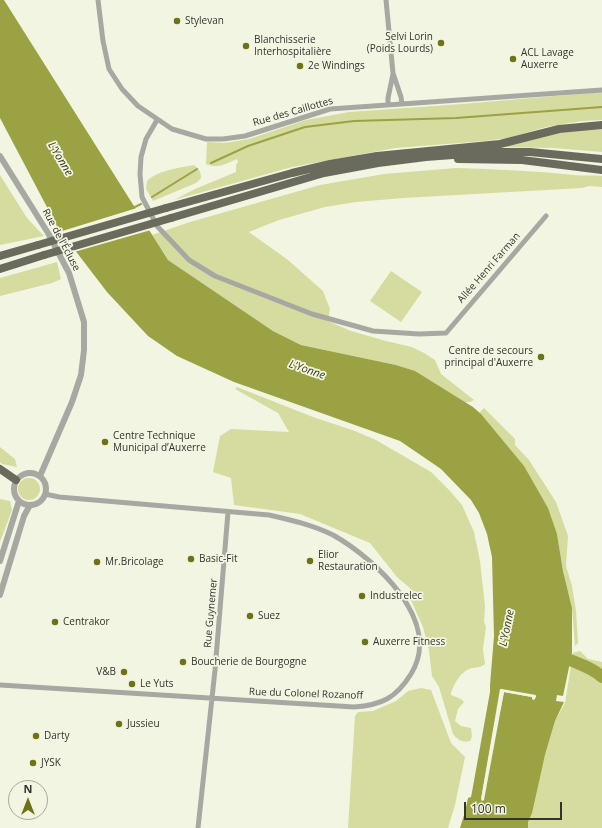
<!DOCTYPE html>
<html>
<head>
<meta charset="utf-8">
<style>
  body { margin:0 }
  #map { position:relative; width:602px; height:828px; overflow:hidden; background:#f2f5e2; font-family:"Open Sans",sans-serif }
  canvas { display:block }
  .north { position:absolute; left:8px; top:780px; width:40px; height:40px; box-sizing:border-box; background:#f2f5e2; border:1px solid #a6a89a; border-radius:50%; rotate:0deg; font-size:11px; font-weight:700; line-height:16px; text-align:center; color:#33342d }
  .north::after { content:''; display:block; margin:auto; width:14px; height:18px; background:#6d7218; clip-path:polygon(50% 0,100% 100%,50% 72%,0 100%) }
  .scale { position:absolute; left:464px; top:802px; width:98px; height:18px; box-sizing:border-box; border:2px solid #33342d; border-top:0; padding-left:5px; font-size:12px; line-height:14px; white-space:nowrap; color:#33342d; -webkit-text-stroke:3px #f2f5e2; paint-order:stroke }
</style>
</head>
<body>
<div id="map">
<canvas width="602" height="828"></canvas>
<div class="north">N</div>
<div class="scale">100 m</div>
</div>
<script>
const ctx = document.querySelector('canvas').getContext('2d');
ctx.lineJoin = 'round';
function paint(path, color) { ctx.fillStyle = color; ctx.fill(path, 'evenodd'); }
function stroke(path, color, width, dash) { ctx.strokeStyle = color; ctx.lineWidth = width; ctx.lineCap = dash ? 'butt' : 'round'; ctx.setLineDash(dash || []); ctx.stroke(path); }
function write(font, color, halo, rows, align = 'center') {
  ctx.font = font + ' "Open Sans",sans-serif'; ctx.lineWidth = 3.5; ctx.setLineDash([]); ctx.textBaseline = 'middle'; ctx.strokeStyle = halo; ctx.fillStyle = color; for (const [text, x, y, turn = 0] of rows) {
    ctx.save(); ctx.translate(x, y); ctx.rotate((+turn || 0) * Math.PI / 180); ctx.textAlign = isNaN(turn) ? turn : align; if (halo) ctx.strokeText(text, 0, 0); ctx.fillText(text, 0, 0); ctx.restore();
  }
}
paint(new Path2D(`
  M 602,92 L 602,120 L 582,121 L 546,127 L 508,138 L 485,141 L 395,148 L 292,167 L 174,200 L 195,189 L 236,172 L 236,165 L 238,162 L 237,159 C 226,164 217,169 206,164 L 207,142 L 224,143 L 249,139 L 306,120 L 349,112 L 462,104 Z
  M 602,127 L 602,152 L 553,148 L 502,147 L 553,133 Z
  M 194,165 C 199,169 201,171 201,178 L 196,183 L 153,201 L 146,189 L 147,181 C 158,170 179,168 194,165 Z
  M 456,168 C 496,169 535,171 574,175 C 583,176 593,175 602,176 L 602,187 L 589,186 L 582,188 L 403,198 L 356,202 L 325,207 L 279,220 L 249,232 L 288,260 L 323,291 L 330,309 L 328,321 L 351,331 L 386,341 L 412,347 L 424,353 L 435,360 L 441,374 L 474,400 L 470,402 L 465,402 L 414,371 L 396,365 L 301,345 L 273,331 L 168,260 L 152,235 L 190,222 L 320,185 L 384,174 Z
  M 0,175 L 27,218 L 44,236 L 0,245 Z
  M 57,262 L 61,279 L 52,283 L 0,296 L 0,278 Z
  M 391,271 L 422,292 L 401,322 L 370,301 Z
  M 237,387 L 313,417 L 355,431 L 376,440 L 431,472 L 450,491 L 462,505 L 474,532 L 480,561 L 485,606 L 484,622 L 486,627 L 483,649 L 485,664 C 480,668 478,667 472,668 C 461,671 454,683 451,693 L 451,695 L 461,699 L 464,702 L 458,709 L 455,721 L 461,726 L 471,728 L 472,737 L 470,741 C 462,743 458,740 453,734 L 439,687 L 432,676 L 429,650 L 423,627 L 410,598 L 411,593 L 411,589 L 397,577 L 370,543 L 300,514 L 234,505 L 231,478 L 213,472 L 220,436 L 231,429 L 289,432 L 278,413 L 235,389 Z
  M 484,408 L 515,439 L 515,445 L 529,460 L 556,502 L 568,536 L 566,566 L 572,586 L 576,611 L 578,643 L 575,646 L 572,608 L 563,571 L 557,534 L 479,413 Z
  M 0,447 L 15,459 L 17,467 L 2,464 L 0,462 Z
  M18 489a11 11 0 1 1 22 0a11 11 0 1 1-22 0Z
  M 0,499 L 10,501 L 12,510 L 0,542 Z
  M 580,651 L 588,659 L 602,662 L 602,828 L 528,828 L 528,822 L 545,755 L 555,721 L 565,703 L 573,653 Z
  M 421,688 L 431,690 L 451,743 L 465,757 L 455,805 L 448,828 L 348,828 L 355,716 L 358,712 L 373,711 L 396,701 L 408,691 Z`), '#d6dc9f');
paint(new Path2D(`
  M 0,0 L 4,0 L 168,260 L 273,331 L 301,345 L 396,365 L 415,371 L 473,407 L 481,414 L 524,466 L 548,508 L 557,534 L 563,571 L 572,608 L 572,653 L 563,696 L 557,695 L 556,701 L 564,702 L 555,721 L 545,755 L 532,813 L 528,822 L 528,828 L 460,828 L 465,812 L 468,798 L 471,797 L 472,792 L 490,692 L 490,685 L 494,636 L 492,557 L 487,534 L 479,513 L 471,500 L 441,469 L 400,441 L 234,382 L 177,356 L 148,336 L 107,292 L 58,228 L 0,118 ZM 501,689 L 536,695 L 534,700 L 532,697 L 504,692 L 481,800 Z`), '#9ba243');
paint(new Path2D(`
  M 137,208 L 151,230 L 74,252 L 59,232 Z
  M 500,689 L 536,696 L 536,697 L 534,700 L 532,699 L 532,697 L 504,692 L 484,800 L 482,801 L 481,799 Z`), '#f2f5e2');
stroke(new Path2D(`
  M 211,163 L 248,146 L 305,127 L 354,121 L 456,118 L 602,107
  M 152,197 L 197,169
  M 133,208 L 141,204`), '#9ba243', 2);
stroke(new Path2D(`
  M 557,654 C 571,662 591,666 602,677`), '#9ba243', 12);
stroke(new Path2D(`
  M 98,0 L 103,41 L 109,69 L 122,89 L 138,106 L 172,129 L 206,139 L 223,139 L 245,136 L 330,109 L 602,90
  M 386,0 L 393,73 L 401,97 L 402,104
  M 388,105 L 388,98 L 393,74
  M 157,120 L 146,139 L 141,157 L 140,174 L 142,197 L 157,226 L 189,260 L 215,276 L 312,314 L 373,331 L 419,334 L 446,333 L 546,216
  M 0,685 L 354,707 C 382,705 396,698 411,674 C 444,621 374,558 333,535 C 313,525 291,520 269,515 L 59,497 L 45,494
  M 198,828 L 215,670 L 228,512`), '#a7a8a1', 5);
stroke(new Path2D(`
  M 0,156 L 48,233 L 69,273 L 84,322 L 84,350 L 81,375 L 72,402 L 40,476
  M14 489a16 16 0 1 1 32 0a16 16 0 1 1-32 0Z
  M 0,561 L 19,501
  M 0,595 L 24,516 L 30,505`), '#a7a8a1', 6);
stroke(new Path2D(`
  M 488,152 L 530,152 L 602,159
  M 458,159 L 522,160 L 602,170
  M 166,208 L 292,173 L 330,164 L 377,156 L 500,144 L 559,129 L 602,125
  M 171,218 L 324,173 L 378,163 L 426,157 L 493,152
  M 0,256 L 38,245
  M 0,269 L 44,255
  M 0,469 L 16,480`), '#6a6b5d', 8);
stroke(new Path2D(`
  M 38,245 L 166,208
  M 44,255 L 171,218`), '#6a6b5d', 8);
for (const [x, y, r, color] of [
  [177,21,4,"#6d7218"],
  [441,43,4,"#6d7218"],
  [246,46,4,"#6d7218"],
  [513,59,4,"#6d7218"],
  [300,66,4,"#6d7218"],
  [541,357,4,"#6d7218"],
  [105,442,4,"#6d7218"],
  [191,559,4,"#6d7218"],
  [310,561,4,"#6d7218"],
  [97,562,4,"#6d7218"],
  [362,596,4,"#6d7218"],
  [250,616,4,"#6d7218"],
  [55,622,4,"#6d7218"],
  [365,642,4,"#6d7218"],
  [183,662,4,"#6d7218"],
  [124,672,4,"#6d7218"],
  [132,684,4,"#6d7218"],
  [119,724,4,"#6d7218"],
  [36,736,4,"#6d7218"],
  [33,763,4,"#6d7218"]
]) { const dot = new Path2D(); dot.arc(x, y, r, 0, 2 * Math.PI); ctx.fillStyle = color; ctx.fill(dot); stroke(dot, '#f2f5e2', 1.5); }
write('10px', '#33342d', '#f2f5e2', [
  ["Stylevan",185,21],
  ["Selvi Lorin",433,37,"right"],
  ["(Poids Lourds)",433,49,"right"],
  ["Blanchisserie",254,40],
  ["Interhospitalière",254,52],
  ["ACL Lavage",521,53],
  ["Auxerre",521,65],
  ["2e Windings",308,66],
  ["Centre de secours",533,351,"right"],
  ["principal d'Auxerre",533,363,"right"],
  ["Centre Technique",113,436],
  ["Municipal d’Auxerre",113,448],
  ["Elior",318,555],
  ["Restauration",318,567],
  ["Basic-Fit",199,559],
  ["Mr.Bricolage",105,562],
  ["Industrelec",370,596],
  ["Suez",258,616],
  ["Centrakor",63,622],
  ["Auxerre Fitness",373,642],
  ["Boucherie de Bourgogne",191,662],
  ["V&B",116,672,"right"],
  ["Le Yuts",140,684],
  ["Jussieu",127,724],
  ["Darty",44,736],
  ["JYSK",41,763]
], 'left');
write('10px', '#33342d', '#f2f5e2', [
  ["Rue des Caillottes",293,112,-16],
  ["Rue de l'Écluse",61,240,62],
  ["Allée Henri Farman",489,268,-49],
  ["Rue Guynemer",211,613,-85],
  ["Rue du Colonel Rozanoff",306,694,2]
]);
write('italic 11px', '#363810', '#f2f5e2', [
  ["L'Yonne",60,159,59],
  ["L'Yonne",307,370,19],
  ["L'Yonne",507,628,-78]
]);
</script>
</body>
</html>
